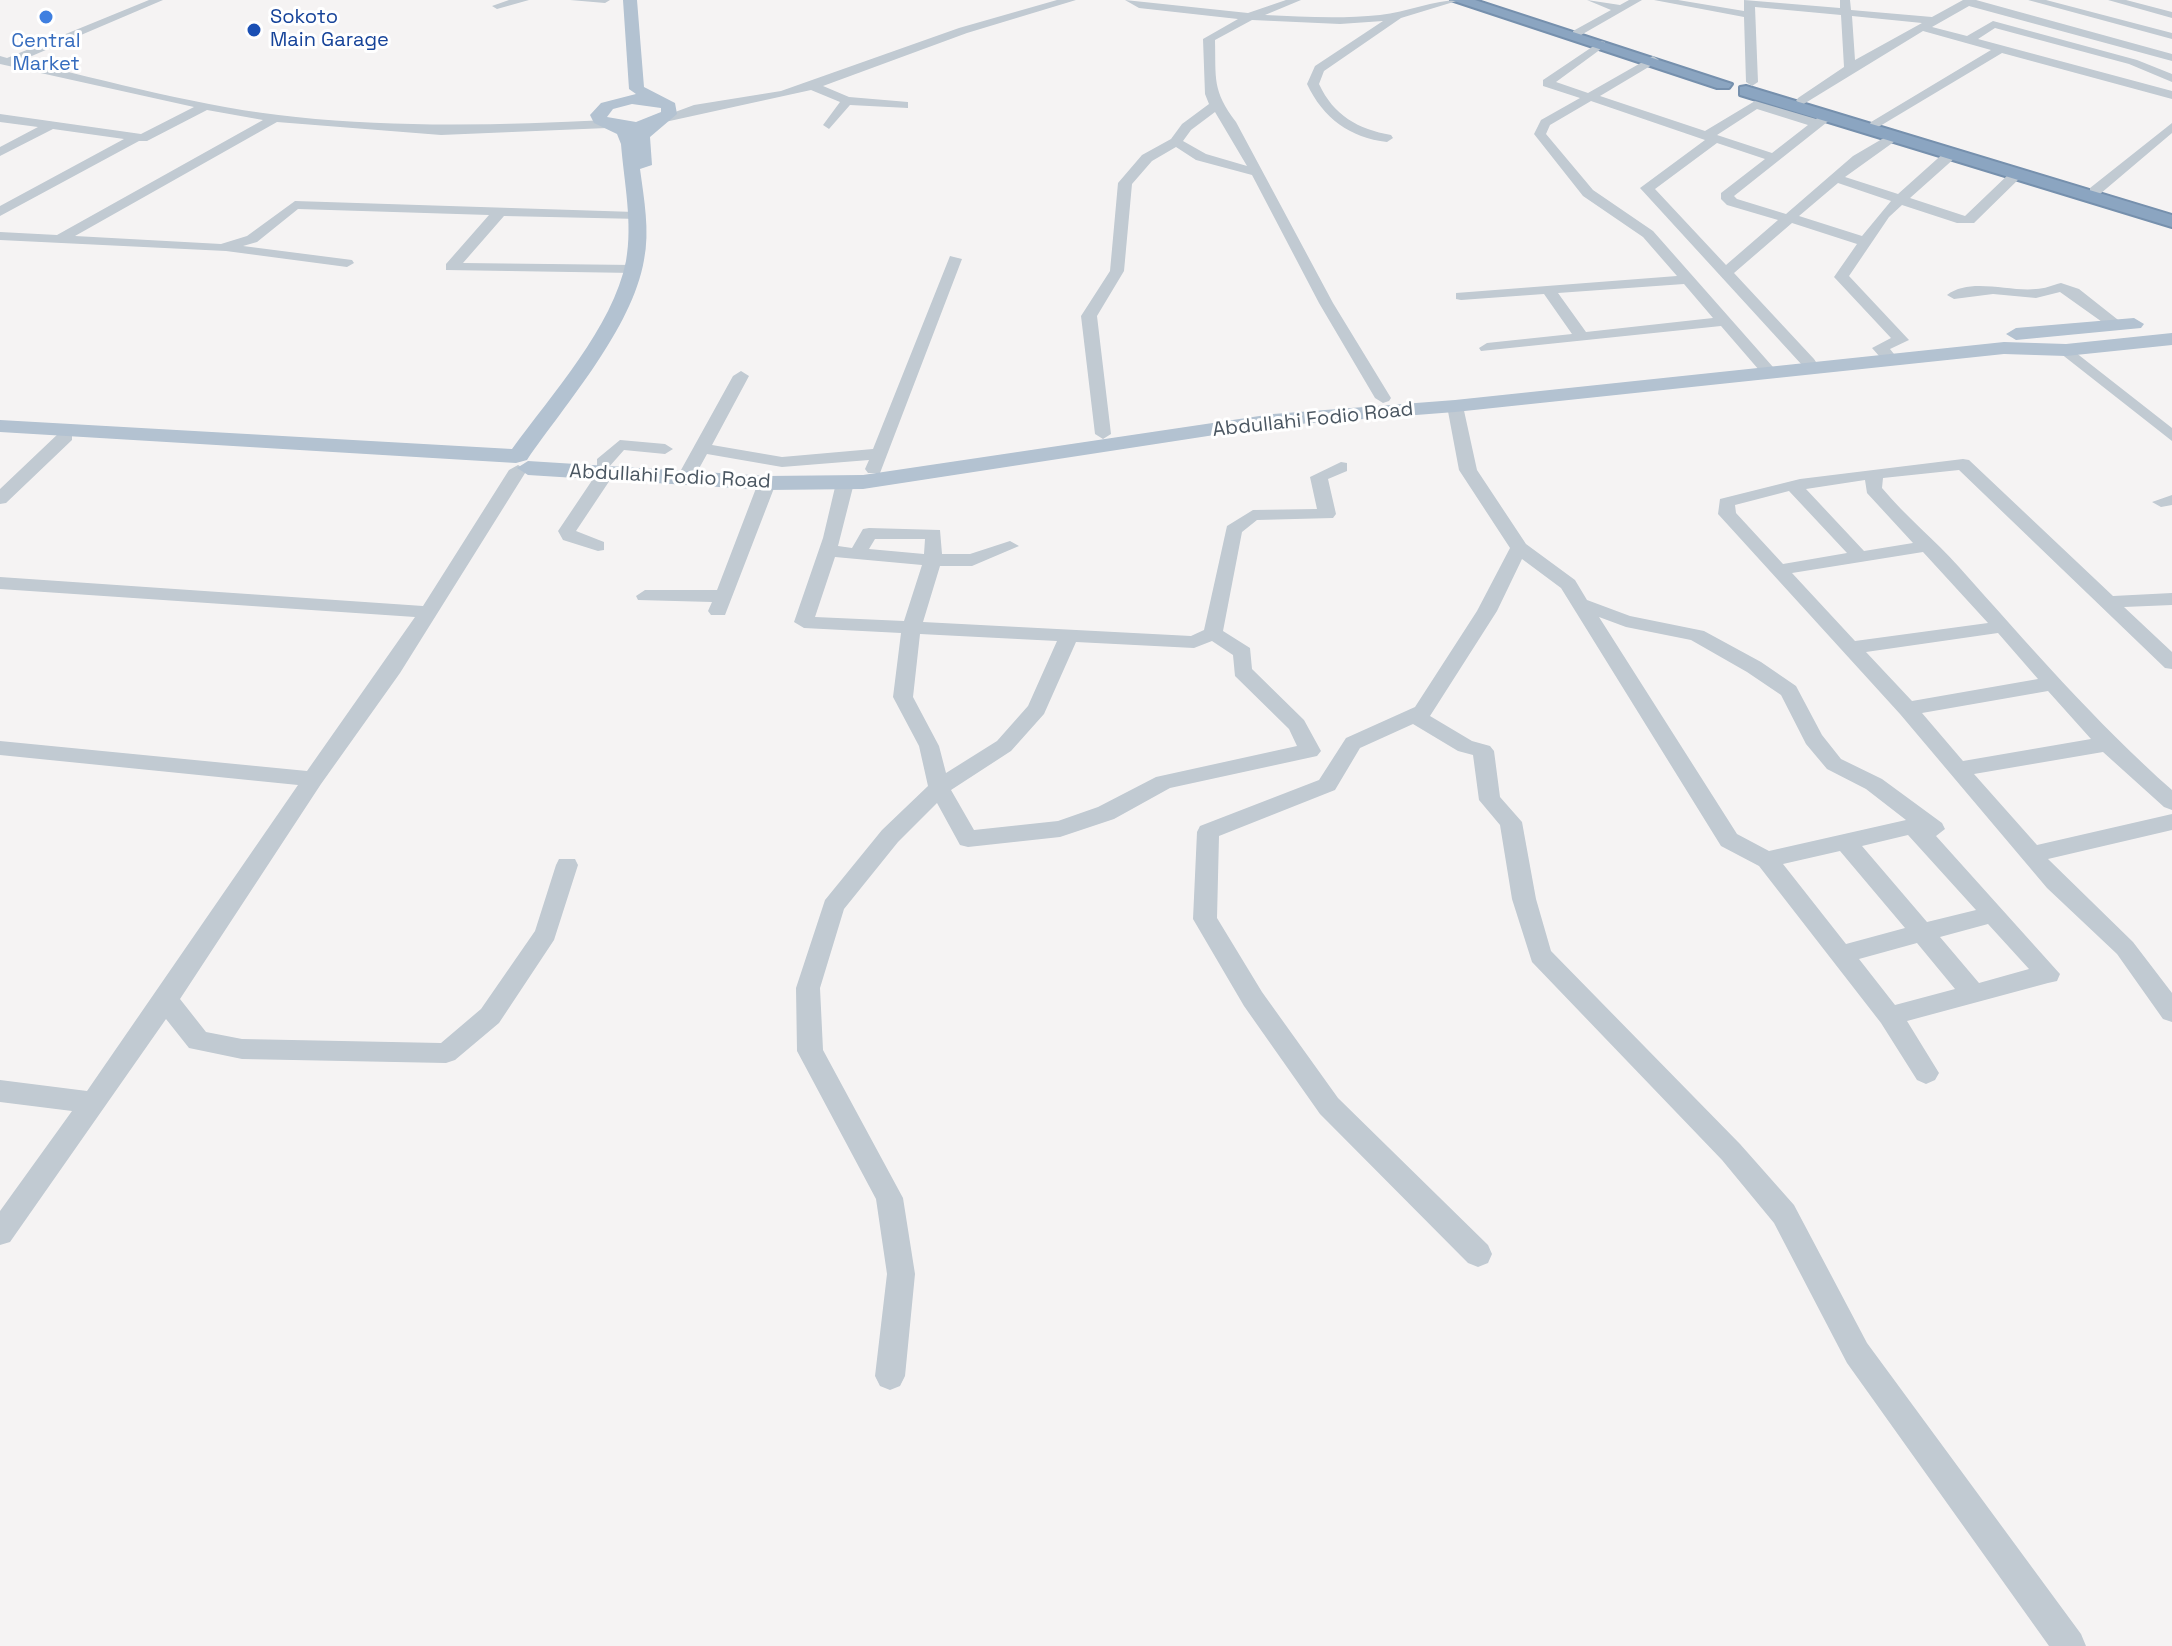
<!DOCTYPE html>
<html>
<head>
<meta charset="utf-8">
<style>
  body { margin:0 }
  canvas { display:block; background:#f5f3f3 }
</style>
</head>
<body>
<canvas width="2172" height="1646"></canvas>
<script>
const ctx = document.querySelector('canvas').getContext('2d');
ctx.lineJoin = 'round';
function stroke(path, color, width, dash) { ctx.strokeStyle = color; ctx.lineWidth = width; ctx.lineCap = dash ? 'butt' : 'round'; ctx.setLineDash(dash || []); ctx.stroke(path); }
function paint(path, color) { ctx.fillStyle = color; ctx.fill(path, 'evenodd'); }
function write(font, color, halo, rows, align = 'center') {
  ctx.font = font + ' "Space Grotesk",sans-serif'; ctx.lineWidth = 6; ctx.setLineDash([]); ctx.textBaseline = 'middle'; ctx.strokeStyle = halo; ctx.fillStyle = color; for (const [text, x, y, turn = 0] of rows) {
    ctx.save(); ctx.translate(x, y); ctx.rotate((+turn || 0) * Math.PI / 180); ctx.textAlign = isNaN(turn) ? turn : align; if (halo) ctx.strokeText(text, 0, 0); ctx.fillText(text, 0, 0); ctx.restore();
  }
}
const highway = new Path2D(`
  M 1451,0 L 1475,0 L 1732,84 L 1729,88 L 1717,88 Z
  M 1746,86 L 2172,215 L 2172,227 L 1740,95 L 1740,87 Z`);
stroke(highway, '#7690ad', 4);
paint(new Path2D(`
  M 149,0 L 163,0 L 20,61 C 111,81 203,108 296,117 C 400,128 503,125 607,120 L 613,124 L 607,128 L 441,135 L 277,122 L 75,236 L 221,244 L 247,236 L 295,201 L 635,212 L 640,213 L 640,219 L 504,216 L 463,263 L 634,265 L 641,269 L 634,273 L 446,270 L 446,264 L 489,215 L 298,209 L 257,242 L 243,246 L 352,260 L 354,263 L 347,267 L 226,251 L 0,240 L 0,232 L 57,235 L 263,120 L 207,110 L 147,141 L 139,141 L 0,216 L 0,206 L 124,139 L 53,129 L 0,156 L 0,147 L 38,127 L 0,122 L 0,114 L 141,134 L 194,107 L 0,64 L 0,56 L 7,58 Z
  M 509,0 L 529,0 L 497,9 L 492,6 Z
  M 570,0 L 610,0 L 605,3 Z
  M 1057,0 L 1076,0 L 967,33 L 823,86 L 849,97 L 908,102 L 908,108 L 850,105 L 829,129 L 823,125 L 840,102 L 811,90 L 665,122 L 659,118 L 694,105 L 781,91 L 959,28 Z
  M 1125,0 L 1248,13 L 1286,0 L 1301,0 L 1265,15 C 1303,17 1342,19 1380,15 C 1407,12 1433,0 1460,0 L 1401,18 L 1324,71 L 1319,84 C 1334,116 1358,129 1391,135 L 1393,138 L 1387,142 C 1350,138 1323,118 1307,84 L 1315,66 L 1383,21 L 1340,24 L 1252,20 L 1215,40 C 1216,79 1212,90 1236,122 L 1333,303 L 1391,398 L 1389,401 L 1383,403 L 1375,398 L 1319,303 L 1252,175 L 1196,160 L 1176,147 L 1152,161 L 1132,184 L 1124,271 L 1097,316 L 1111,434 L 1103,439 L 1095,434 L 1081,316 L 1110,271 L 1118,183 L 1142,155 L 1171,139 L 1182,124 L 1209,104 L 1205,94 L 1203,39 L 1238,19 L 1139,8 ZM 1215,112 L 1247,166 L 1206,154 L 1183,141 L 1191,130 Z
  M 1587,0 L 1620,5 L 1629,0 L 1642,0 L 1581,35 L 1573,35 L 1573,31 L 1611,10 Z
  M 1654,0 L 1678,0 L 1744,11 L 1744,0 L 1840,8 L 1840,0 L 1850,0 L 1851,10 L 1932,17 L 1963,0 L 1976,0 L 2172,54 L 2172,61 L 1969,6 L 1932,27 L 1967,36 L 1993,21 L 2137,60 L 2172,74 L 2172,82 L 2129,64 L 1995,28 L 1978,39 L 2172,91 L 2172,99 L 2002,53 L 1875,129 L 1869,125 L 1871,122 L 1991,50 L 1923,31 L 1802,105 L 1796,101 L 1798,98 L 1844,67 L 1841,15 L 1755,7 L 1758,82 L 1752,86 L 1746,82 L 1744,17 ZM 1852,16 L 1922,23 L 1855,60 Z
  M 2028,0 L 2046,0 L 2172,33 L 2172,39 Z
  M 2108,0 L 2126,0 L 2172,12 L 2172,18 Z
  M 1601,41 L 1605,42 L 1605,46 L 1556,82 L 1588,93 L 1653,56 L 1659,60 L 1657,62 L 1600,96 L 1705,131 L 1755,101 L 1816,119 L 1823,113 L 1831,113 L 1831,119 L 1734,196 L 1737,199 L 1786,214 L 1853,156 L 1894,132 L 1898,133 L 1898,139 L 1845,177 L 1898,194 L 1946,151 L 1956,151 L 1956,157 L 1910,198 L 1965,216 L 2012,171 L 2024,174 L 1974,223 L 1957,223 L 1902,205 L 1889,217 L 1849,276 L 1909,340 L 1890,349 L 1894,354 L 1892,357 L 1880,357 L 1872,348 L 1891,338 L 1834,277 L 1857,244 L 1792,223 L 1734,273 L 1814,359 L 1816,362 L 1808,367 L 1802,365 L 1640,188 L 1705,140 L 1591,101 L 1550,125 L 1546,134 L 1593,190 L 1653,231 L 1773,367 L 1759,370 L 1721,326 L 1481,351 L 1479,348 L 1487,343 L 1572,334 L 1544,294 L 1461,300 L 1456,299 L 1456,293 L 1677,276 L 1643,237 L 1583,196 L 1534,134 L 1541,120 L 1580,98 L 1543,86 L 1543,80 ZM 1757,109 L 1808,125 L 1772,153 L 1717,135 ZM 1717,143 L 1765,159 L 1721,193 L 1721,199 L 1727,205 L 1778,220 L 1726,265 L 1655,189 ZM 1838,183 L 1891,201 L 1862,236 L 1799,216 ZM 1684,284 L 1713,318 L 1586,332 L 1558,293 Z
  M 2172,123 L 2172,133 L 2100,194 L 2090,194 L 2090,188 Z
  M 950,256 L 962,259 L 880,473 L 868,473 L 865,469 L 869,460 L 782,467 L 707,454 L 696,474 L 684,474 L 681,470 L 733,376 L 741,371 L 749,376 L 712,445 L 782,457 L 873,449 Z
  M 2061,283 L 2079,289 L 2122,323 L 2122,329 L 2112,329 L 2060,292 L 2036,298 L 1993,294 L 1954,299 L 1947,295 C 1970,277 2009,292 2036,289 C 2044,289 2053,285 2061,283 Z
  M 2066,345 L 2172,428 L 2172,441 L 2060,353 L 2058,350 Z
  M 1455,401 L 1463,406 L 1477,470 L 1526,544 L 1575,580 L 1587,600 L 1630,616 L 1704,631 L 1761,662 L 1796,686 L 1822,735 L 1841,759 L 1882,779 L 1942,823 L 1945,829 L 1936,836 L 2060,974 L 2057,981 L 2048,983 L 1907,1021 L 1939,1073 L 1935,1080 L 1926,1084 L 1917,1080 L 1881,1023 L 1759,866 L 1721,846 L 1561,588 L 1522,559 L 1497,611 L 1430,716 L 1472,741 L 1490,746 L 1494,751 L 1500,797 L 1522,822 L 1536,899 L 1551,951 L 1740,1144 L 1794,1205 L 1867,1343 L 2081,1634 L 2086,1646 L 2049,1646 L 1847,1363 L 1774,1223 L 1722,1160 L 1532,962 L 1512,899 L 1500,825 L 1479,800 L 1473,755 L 1458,751 L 1413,724 L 1360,748 L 1335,790 L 1219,836 L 1217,918 L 1262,992 L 1338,1098 L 1488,1245 L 1492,1254 L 1488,1263 L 1478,1267 L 1468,1263 L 1320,1114 L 1244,1006 L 1193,919 L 1197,832 L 1200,826 L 1319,780 L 1346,738 L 1415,707 L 1477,611 L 1510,548 L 1459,470 L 1447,406 ZM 1599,617 L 1626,627 L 1691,640 L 1747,672 L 1781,695 L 1806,744 L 1827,769 L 1866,789 L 1906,820 L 1769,851 L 1737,834 ZM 1908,835 L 1976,910 L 1927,922 L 1862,846 ZM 1840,851 L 1905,928 L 1846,944 L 1783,864 ZM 1988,924 L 2029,969 L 1979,983 L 1940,937 ZM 1917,943 L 1955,989 L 1895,1005 L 1859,959 Z
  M 66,431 L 72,432 L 72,440 L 6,503 L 0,504 L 0,489 L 60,432 Z
  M 620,440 L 665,444 L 673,449 L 665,454 L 624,450 L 609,467 L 597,467 L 597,459 Z
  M 1963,459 L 1969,460 L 2113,596 L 2172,593 L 2172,605 L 2124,607 L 2172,652 L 2172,669 L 2165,668 L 1959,470 L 1883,478 L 1882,488 C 1906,517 1935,540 1959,567 C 2028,644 2095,722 2172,790 L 2172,810 L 2164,807 L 2103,752 L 1974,774 L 2037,845 L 2172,814 L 2172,830 L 2048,859 L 2133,942 L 2172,993 L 2172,1022 L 2163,1019 L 2117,954 L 2047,888 L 1900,714 L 1718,514 L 1720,499 L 1800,479 ZM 1865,480 L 1867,493 L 1913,543 L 1864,551 L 1806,489 ZM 1789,491 L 1847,553 L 1783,564 L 1736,513 L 1735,505 ZM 1923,552 L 1988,623 L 1855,641 L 1792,573 ZM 1998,633 L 2038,679 L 1912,701 L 1866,652 ZM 2048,691 L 2091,739 L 1963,761 L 1922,713 Z
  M 1341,462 L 1347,463 L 1347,471 L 1328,479 L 1336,514 L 1333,518 L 1257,520 L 1242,532 L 1223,631 L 1250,648 L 1252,669 L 1304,720 L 1321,751 L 1317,756 L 1170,788 L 1114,819 L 1060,837 L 968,847 L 960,845 L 937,803 L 898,842 L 844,909 L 820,988 L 823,1050 L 903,1198 L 915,1274 L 905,1376 L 900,1386 L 890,1390 L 880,1386 L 875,1376 L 887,1274 L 876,1199 L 797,1051 L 796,988 L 825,900 L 882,830 L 928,786 L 919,746 L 893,697 L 901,633 L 804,628 L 794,622 L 823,538 L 836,483 L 845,478 L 854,483 L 838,546 L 852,548 L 863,529 L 869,528 L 940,530 L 942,554 L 970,554 L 1010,541 L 1019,546 L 972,566 L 940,566 L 923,622 L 1191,636 L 1204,630 L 1227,526 L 1253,510 L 1317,509 L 1310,477 ZM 875,539 L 925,539 L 924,554 L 869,549 ZM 835,557 L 922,565 L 904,621 L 815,617 ZM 920,634 L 1057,641 L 1028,706 L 997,741 L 946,773 L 939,746 L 913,697 ZM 1212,641 L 1233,655 L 1235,676 L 1289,729 L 1297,746 L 1156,777 L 1098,807 L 1058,821 L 974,830 L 951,790 L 1011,751 L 1044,714 L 1076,642 L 1194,648 Z
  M 518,465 L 527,470 L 400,673 L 321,784 L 180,999 L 206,1032 L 242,1039 L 441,1043 L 481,1009 L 535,931 L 556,865 L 559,859 L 575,859 L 578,865 L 554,940 L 499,1023 L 455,1060 L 446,1063 L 242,1059 L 189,1048 L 166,1019 L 10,1242 L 0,1245 L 0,1211 L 72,1111 L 0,1102 L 0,1080 L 87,1091 L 298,785 L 0,755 L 0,741 L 307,771 L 415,617 L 0,589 L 0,577 L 423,606 L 509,470 Z
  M 605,469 L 614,474 L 576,531 L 604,542 L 604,550 L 598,551 L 563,540 L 558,531 L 599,470 Z
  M 767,478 L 776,483 L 725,615 L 711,615 L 708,611 L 712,602 L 638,600 L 636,596 L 645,590 L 717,590 L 758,483 Z
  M 2172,495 L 2172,505 L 2161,507 L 2152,502 Z`), '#c1cad2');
paint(new Path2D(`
  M 623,0 L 637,0 L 644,87 L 675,103 L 677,114 L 650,137 L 652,165 L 640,169 C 644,199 650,231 644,260 C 632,329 566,403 527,460 L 516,463 L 0,432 L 0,420 L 512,449 C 551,395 613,327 626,261 C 633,223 624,182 621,144 L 617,134 L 594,123 L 590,115 L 601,103 L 636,94 L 629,89 ZM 632,104 L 661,108 L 661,112 L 636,122 L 607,117 L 613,109 Z
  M 2134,318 L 2144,324 L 2141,328 L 2016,340 L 2006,334 L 2016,328 Z
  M 2172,333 L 2172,345 L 2066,356 L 2004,354 L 1455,412 L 1273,426 L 863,489 L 767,490 L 528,475 L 517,468 L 528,461 L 767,476 L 863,475 L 1273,414 L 1455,400 L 2004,342 L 2066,344 Z`), '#b3c2d1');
paint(highway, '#8ba5c1');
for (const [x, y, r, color] of [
  [46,17,8,"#3f7fe0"],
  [254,30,8,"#1a4fb4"]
]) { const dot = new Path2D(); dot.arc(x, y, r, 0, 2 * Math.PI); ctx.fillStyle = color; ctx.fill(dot); stroke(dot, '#fff', 3); }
write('20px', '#164399', '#fff', [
  ["Sokoto",270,18],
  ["Main Garage",270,41]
], 'left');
write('20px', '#366cbe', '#fff', [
  ["Central",46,42],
  ["Market",46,65]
]);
write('20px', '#4a5661', '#fff', [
  ["Abdullahi Fodio Road",1313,420,-6],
  ["Abdullahi Fodio Road",670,477,3]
]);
</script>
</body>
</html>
